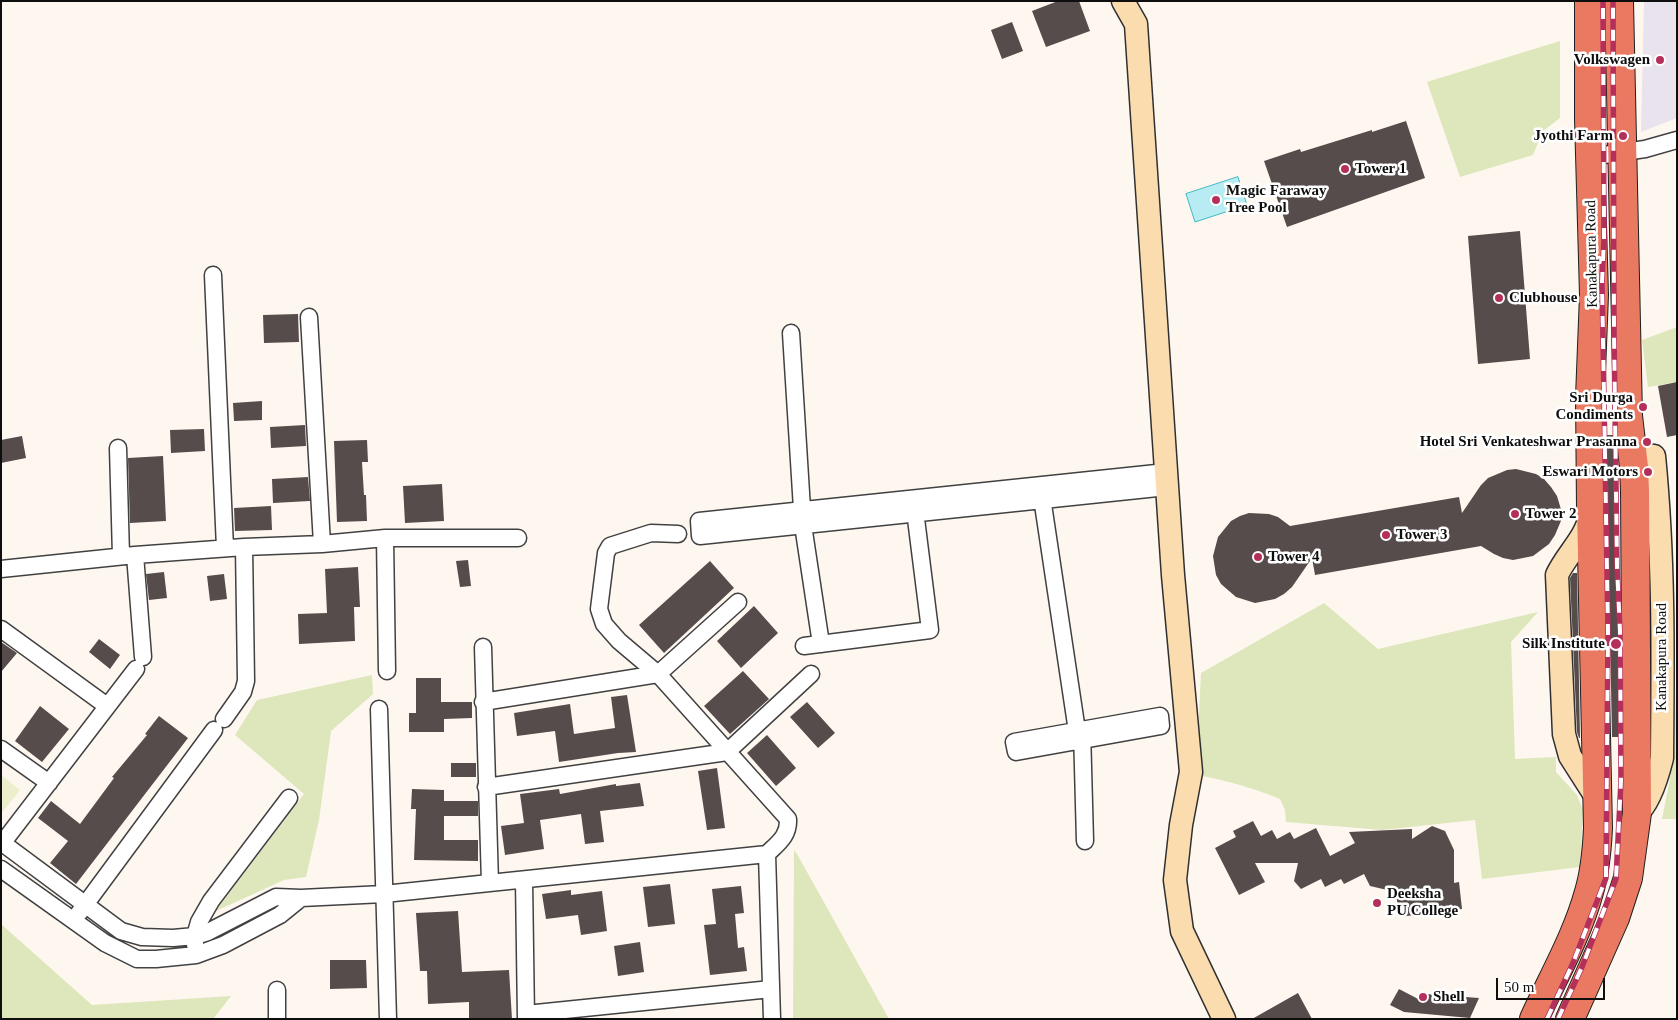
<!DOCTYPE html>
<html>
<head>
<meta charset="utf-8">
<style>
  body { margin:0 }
  #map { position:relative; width:1678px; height:1020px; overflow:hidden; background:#fef7f0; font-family:"Times New Roman",serif }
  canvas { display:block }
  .frame { position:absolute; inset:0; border:2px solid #0e0e0e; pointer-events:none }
  .scale { position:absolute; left:1496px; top:978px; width:109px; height:22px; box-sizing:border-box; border:2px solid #0e0e0e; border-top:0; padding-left:6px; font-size:15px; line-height:18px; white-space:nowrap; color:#0e0e0e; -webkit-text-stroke:4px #fff; paint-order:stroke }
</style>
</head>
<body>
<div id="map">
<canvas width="1678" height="1020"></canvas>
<div class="frame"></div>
<div class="scale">50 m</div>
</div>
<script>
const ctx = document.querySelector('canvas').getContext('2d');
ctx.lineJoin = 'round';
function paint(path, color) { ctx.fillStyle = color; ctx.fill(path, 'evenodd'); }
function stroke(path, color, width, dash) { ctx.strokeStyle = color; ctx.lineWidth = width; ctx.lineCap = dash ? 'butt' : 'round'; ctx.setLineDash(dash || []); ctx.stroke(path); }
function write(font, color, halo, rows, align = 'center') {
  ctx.font = font + ' "Times New Roman",serif'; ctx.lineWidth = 5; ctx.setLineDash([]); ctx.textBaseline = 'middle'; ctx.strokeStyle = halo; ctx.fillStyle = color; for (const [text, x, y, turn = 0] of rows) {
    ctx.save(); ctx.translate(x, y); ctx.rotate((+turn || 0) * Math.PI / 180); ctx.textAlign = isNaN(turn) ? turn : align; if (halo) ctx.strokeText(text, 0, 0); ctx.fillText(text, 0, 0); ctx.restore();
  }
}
paint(new Path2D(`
  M 1644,1 L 1677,1 L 1677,118 L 1641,132 Z`), '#e8e3ec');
paint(new Path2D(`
  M 1560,41 L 1560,118 L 1543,131 L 1533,155 L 1460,177 L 1427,82 Z
  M 1677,327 L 1677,382 L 1648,387 L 1642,340 Z
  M 1324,603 L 1378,649 L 1538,612 L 1511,642 L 1515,759 L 1556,757 L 1556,772 L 1577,795 L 1583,810 L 1580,867 L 1482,879 L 1475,820 L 1382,830 L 1286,822 L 1285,810 L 1280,799 C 1253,788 1226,780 1196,775 L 1201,673 Z
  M 1677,644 L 1677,819 L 1662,819 L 1674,758 Z
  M 372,675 L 373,694 L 331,731 L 319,820 L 306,877 L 284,880 L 216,911 L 304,794 L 235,735 L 257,700 Z
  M 794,850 L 797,854 L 889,1019 L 793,1019 Z
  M 1,924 L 92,1005 L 231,996 L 213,1019 L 1,1019 Z`), '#dee6bb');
paint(new Path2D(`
  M 1,775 L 20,790 L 1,814 Z`), '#eceecc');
const water = new Path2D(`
  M 1238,177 L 1247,205 L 1195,222 L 1186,194 Z`);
paint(water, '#b7edf2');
stroke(water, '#43b5c4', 1);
paint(new Path2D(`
  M 1058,1 L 1079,1 L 1090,31 L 1046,47 L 1032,11 Z
  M 1012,22 L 1023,51 L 1002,59 L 991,30 Z
  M 1406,121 L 1425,178 L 1287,227 L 1264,161 L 1300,149 L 1301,152 L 1372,130 L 1372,132 Z
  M 1520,231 L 1530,359 L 1478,364 L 1468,236 Z
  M 298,314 L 299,342 L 264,343 L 263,315 Z
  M 1677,382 L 1677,435 L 1667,437 L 1658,386 Z
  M 262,401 L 262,420 L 234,421 L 233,403 Z
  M 305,425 L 306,446 L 271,448 L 270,427 Z
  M 204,429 L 205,451 L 171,453 L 170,430 Z
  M 1606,435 L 1614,435 L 1618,468 L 1621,737 L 1612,737 Z
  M 22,436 L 26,458 L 1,463 L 1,440 Z
  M 367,440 L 368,462 L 362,462 L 364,495 L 366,495 L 367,521 L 337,522 L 334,441 Z
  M 163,456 L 166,521 L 130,523 L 128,458 Z
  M 1516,469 L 1536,474 L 1544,479 L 1551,487 L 1557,496 L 1563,516 L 1555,535 L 1549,544 L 1533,556 L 1513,560 L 1503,558 L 1494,554 L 1481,546 L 1315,575 L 1312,558 L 1292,587 L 1284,594 L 1275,599 L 1255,603 L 1236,597 L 1221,584 L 1216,575 L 1213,556 L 1218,537 L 1231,521 L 1240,516 L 1249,513 L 1269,514 L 1278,517 L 1290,526 L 1459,497 L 1462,513 L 1481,485 L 1488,478 L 1507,470 Z
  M 308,477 L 310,501 L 273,503 L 272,479 Z
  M 442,484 L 444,521 L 405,523 L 403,486 Z
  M 271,506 L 272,530 L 235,531 L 234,508 Z
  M 468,560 L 471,586 L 460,587 L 456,561 Z
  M 710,561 L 734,588 L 664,653 L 639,625 Z
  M 358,567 L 360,607 L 354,607 L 355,641 L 299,644 L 298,614 L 327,613 L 325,569 Z
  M 164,572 L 167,598 L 149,600 L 146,574 Z
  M 1573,573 L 1577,573 L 1580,738 L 1579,738 L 1577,732 L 1570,578 Z
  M 224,574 L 227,599 L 210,601 L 207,576 Z
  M 754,606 L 778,633 L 741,668 L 717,641 Z
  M 99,639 L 120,655 L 110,669 L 89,652 Z
  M 1,642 L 17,653 L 1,672 Z
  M 743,671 L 769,699 L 730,734 L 704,706 Z
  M 416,678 L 441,678 L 441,702 L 472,702 L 472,718 L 444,719 L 444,732 L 409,732 L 409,713 L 416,713 Z
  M 627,695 L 636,752 L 618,753 L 559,762 L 555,731 L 517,736 L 514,713 L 570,704 L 574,734 L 615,728 L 611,697 Z
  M 807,702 L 835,733 L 818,748 L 790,717 Z
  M 40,706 L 69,729 L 42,762 L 15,741 Z
  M 159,716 L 188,738 L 76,884 L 50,863 L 68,841 L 38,818 L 51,801 L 80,824 L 114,778 L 112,777 L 147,735 L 145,734 Z
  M 767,735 L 796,768 L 776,786 L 747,753 Z
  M 451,763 L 476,763 L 476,777 L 451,777 Z
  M 717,768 L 725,828 L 707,830 L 698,771 Z
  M 640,783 L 644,806 L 600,811 L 604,842 L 585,844 L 581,814 L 540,820 L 544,849 L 505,855 L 501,826 L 524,823 L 520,794 L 559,789 L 560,794 L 616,784 L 616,786 Z
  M 412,789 L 444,790 L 444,801 L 478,801 L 478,816 L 444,816 L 444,840 L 478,840 L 478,861 L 414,860 L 416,809 L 411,809 Z
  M 1253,821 L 1261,836 L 1272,830 L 1277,839 L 1290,832 L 1294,839 L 1316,828 L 1330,856 L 1355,843 L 1349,832 L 1412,829 L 1412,839 L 1432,826 L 1445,831 L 1454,850 L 1454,883 L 1459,882 L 1462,909 L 1399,917 L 1396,892 L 1370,886 L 1364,874 L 1344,884 L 1341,879 L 1325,887 L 1321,879 L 1301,889 L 1294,881 L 1298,863 L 1255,863 L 1265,882 L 1239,895 L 1215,848 L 1236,837 L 1233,831 Z
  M 670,884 L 675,924 L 648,927 L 643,887 Z
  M 741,886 L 744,913 L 735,914 L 738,948 L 744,947 L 747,971 L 710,975 L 704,925 L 716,924 L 712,889 Z
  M 571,890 L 571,895 L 602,891 L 607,931 L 581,935 L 578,915 L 546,919 L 542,894 Z
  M 458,911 L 462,972 L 509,970 L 512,1019 L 469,1019 L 469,1002 L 428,1004 L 427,971 L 420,971 L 416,913 Z
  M 640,942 L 644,972 L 618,976 L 614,946 Z
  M 330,960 L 366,960 L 367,988 L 330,989 Z
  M 1399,989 L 1422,1001 L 1425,994 L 1479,998 L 1470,1018 L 1404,1012 L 1390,1005 Z
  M 1298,993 L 1312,1019 L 1252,1019 Z`), '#564c4b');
const street = new Path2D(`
  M 1590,157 L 1645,149 L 1677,140
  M 213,275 L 225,548
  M 309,317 L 322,544
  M 791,333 L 803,525 L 821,644
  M 118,448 L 121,556
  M 1166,472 L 699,521 L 700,536 L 1167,487
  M 1041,491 L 1077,731
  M 678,534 L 651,533 L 610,546 L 606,553 L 599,609 L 604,624 L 619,641 L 658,674 L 788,819 C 789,836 778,843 767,854
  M 385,538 L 387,671
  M 135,555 L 143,657
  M 1,569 L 135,555 L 244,547 L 322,544 L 385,538 L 518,538
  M 1,629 L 107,706
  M 804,646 L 930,630 L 914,503
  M 483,647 L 490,883
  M 483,702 L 658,674 L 738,602
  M 379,709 L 388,1019
  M 1160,716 L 1161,726 L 1016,752 L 1014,742 Z
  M 224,719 L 243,692 L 246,681 L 244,547
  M 1082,730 L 1085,841
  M 1,749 L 49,783
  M 486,787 L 727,752 L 811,674
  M 1,842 L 121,931 L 142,937 L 173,938 L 195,936 L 208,932 L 276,897 L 301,898 L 384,894 L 767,854 L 772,1019
  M 1,845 L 136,669
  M 1,869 L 105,943 L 137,959 L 156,959 L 196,955 L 223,945 L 280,915 L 301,898
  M 524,880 L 526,1019
  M 79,913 L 214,730
  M 195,945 L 195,936 L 199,922 L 211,901 L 289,798
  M 526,1014 L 771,989
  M 277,1019 L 277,990`);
const secondary = new Path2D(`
  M 1123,1 L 1136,24 L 1173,575 L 1191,772 L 1181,825 L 1175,880 L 1182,931 L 1224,1019
  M 1632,454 L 1654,456 C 1664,557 1663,657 1662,758 C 1658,774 1649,804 1637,813
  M 1590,515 C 1587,537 1566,555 1557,575 L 1564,734 L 1570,756 L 1593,792 L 1596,792`);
const highway = new Path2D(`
  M 1534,1019 C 1553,977 1577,936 1589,892 C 1595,872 1597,849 1598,828 L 1591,508 L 1590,397 L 1594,295 L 1589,119 L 1589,1
  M 1570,1019 L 1615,918 L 1628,878 L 1637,813 L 1635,491 L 1634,467 L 1628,416 L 1619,1`);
stroke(street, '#414141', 19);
stroke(secondary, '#303030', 25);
stroke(highway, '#1f1f1f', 30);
stroke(street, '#fff', 16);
stroke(secondary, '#fadcaf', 22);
stroke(highway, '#ea7961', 28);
const rail = new Path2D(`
  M 1547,1019 L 1573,963 L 1606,878 L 1608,631 L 1602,282 L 1604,239 L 1603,1
  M 1558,1019 L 1582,967 L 1616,879 L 1621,781 L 1620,631 L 1617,566 L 1614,331 L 1613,1`);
stroke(rail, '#b52f5b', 5.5);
stroke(rail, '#fff', 4, [11]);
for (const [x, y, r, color] of [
  [1660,60,5,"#b52f5b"],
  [1623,136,5,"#b52f5b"],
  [1345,169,5,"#b52f5b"],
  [1216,200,5,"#b52f5b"],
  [1499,298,5,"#b52f5b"],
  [1643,407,5,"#b52f5b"],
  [1647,442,5,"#b52f5b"],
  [1648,472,5,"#b52f5b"],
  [1515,514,5,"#b52f5b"],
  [1386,535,5,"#b52f5b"],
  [1258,557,5,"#b52f5b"],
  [1616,644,6,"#b52f5b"],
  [1377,903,5,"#b52f5b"],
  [1423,997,5,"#b52f5b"]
]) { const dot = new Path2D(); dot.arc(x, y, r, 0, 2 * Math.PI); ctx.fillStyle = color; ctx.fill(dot); stroke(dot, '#fff', 2); }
write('bold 15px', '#0e0e0e', '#fff', [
  ["Volkswagen",1650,60,"right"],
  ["Jyothi Farm",1613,136,"right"],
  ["Tower 1",1355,169],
  ["Magic Faraway",1226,191],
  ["Tree Pool",1226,208],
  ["Clubhouse",1509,298],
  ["Sri Durga",1633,398,"right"],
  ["Condiments",1633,415,"right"],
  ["Hotel Sri Venkateshwar Prasanna",1637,442,"right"],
  ["Eswari Motors",1638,472,"right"],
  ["Tower 2",1525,514],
  ["Tower 3",1396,535],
  ["Tower 4",1268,557],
  ["Silk Institute",1605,644,"right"],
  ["Deeksha",1387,894],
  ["PU College",1387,911],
  ["Shell",1433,997]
], 'left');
write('15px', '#0e0e0e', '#fff', [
  ["Kanakapura Road",1592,254,-91],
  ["Kanakapura Road",1662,657,-90]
]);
</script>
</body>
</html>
